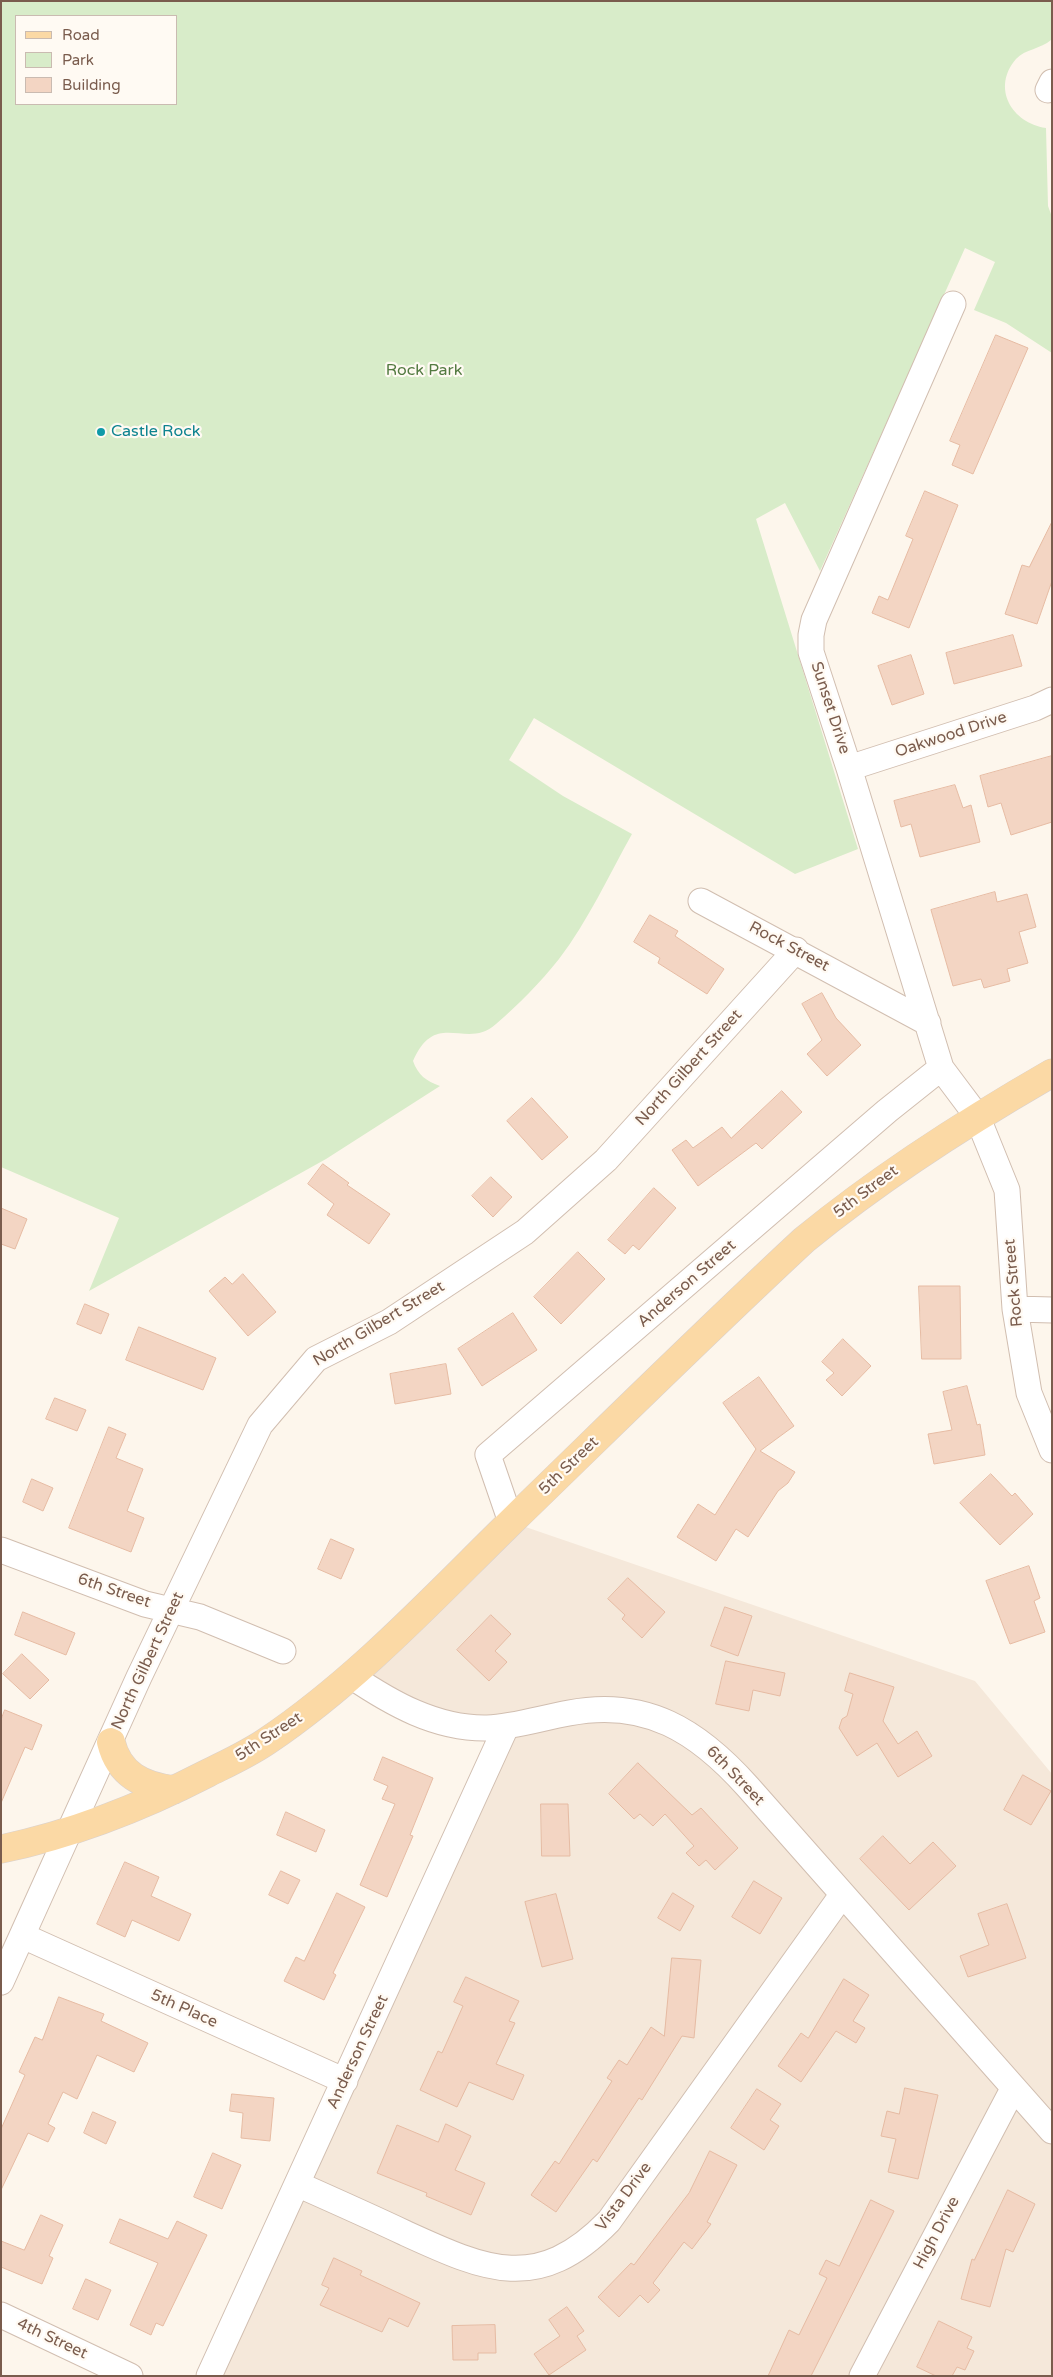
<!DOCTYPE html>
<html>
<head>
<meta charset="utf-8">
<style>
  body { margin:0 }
  #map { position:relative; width:1053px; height:2377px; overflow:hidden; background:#fdf6ec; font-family:"Varela Round",sans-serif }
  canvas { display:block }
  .frame { position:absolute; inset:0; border:2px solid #7a5c4d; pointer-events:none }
  .legend { position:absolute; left:15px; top:15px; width:162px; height:90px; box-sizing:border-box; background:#fffaf3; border:1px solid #cabbb1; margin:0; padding:6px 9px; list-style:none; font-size:15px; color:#7a5c4d }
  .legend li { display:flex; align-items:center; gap:10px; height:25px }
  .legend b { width:25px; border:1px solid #cabbb1 }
</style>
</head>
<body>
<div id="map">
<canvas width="1053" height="2377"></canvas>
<div class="frame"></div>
<ul class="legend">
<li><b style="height:6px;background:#fbd9a5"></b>Road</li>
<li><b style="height:14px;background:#d8ecc9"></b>Park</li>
<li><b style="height:14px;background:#f3d5c3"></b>Building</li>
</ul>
</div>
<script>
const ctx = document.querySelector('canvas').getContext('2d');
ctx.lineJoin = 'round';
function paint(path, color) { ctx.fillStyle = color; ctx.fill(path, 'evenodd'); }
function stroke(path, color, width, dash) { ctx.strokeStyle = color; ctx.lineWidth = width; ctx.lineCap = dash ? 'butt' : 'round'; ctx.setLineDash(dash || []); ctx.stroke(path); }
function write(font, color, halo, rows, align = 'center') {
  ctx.font = font + ' "Varela Round",sans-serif'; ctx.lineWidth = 4.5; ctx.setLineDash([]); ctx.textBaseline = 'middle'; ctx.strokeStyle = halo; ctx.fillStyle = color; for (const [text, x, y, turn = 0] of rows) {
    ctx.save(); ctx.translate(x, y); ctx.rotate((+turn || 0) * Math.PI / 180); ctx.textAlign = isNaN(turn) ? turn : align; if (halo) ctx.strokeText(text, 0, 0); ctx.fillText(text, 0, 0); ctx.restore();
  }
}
paint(new Path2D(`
  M 511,1522 L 975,1681 L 1052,1774 L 1052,2376 L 208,2376 L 506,1727 L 438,1721 L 351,1676 Z`), '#f5e8da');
paint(new Path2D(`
  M 1,1 L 1052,1 L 1051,40 C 1041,49 1025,49 1016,59 C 991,88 1012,123 1046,128 L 1048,206 L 1052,217 L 1052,353 L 1006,323 L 974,310 L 995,262 L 965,248 L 820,571 L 785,503 L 756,519 L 858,849 L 795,874 L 534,718 L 509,760 L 563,796 L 632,834 C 609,875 588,921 559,959 C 540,983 519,1004 496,1024 C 466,1051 436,1008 413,1061 C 418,1075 426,1081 440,1086 L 326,1159 L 89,1291 L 119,1218 L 1,1167 ZM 16,16 L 176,16 L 176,104 L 16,104 Z`), '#d8ecc9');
const building = new Path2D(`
  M 996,335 L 1028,348 L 973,474 L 952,465 L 960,445 L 950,441 Z
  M 925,491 L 958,505 L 909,628 L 872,613 L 879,596 L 888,600 L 913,539 L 906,536 Z
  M 1052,522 L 1052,581 L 1037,624 L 1005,614 L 1022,565 L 1029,567 Z
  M 1013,635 L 1022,666 L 954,684 L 946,653 Z
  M 911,655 L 924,694 L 892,705 L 878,666 Z
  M 1052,756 L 1052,822 L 1011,835 L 1001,803 L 988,807 L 980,776 Z
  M 955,785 L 963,808 L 971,805 L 980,842 L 920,857 L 911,824 L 901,827 L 894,801 Z
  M 995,892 L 997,902 L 1027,894 L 1036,927 L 1019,932 L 1028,963 L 1007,969 L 1010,981 L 984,988 L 981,979 L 953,986 L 931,910 Z
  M 650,915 L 678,931 L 675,936 L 724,969 L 707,994 L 658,963 L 660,958 L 634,942 Z
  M 822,993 L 836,1018 L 861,1045 L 827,1076 L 807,1054 L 822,1040 L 802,1004 Z
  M 782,1091 L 802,1112 L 762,1149 L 756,1143 L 698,1186 L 672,1150 L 686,1140 L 693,1148 L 722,1127 L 731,1138 Z
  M 532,1098 L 568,1137 L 542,1160 L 507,1121 Z
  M 323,1164 L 349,1183 L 347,1185 L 390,1214 L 369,1244 L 327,1215 L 334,1204 L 308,1184 Z
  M 491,1177 L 512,1197 L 493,1217 L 472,1196 Z
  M 654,1188 L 676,1208 L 639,1250 L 633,1245 L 625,1254 L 608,1240 Z
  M 1,1208 L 27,1219 L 15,1249 L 1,1244 Z
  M 578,1252 L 605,1279 L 561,1324 L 534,1297 Z
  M 243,1274 L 276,1312 L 248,1336 L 209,1291 L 225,1277 L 232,1284 Z
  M 919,1286 L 960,1286 L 961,1359 L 922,1359 Z
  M 85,1304 L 109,1314 L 101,1334 L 77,1324 Z
  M 513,1313 L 537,1350 L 482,1386 L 458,1349 Z
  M 139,1327 L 216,1358 L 203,1390 L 126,1360 Z
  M 843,1339 L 871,1366 L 842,1396 L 826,1380 L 834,1373 L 822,1362 Z
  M 446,1364 L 451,1394 L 395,1404 L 390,1374 Z
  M 759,1377 L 794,1426 L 760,1451 L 795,1472 L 788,1483 L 778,1491 L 748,1537 L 736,1529 L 716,1561 L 677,1537 L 698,1504 L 715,1515 L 756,1449 L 723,1403 Z
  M 967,1386 L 977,1425 L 980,1424 L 985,1455 L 934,1464 L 928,1434 L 952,1430 L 943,1392 Z
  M 55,1398 L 86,1410 L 77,1431 L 46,1419 Z
  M 109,1427 L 126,1434 L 116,1458 L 143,1469 L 127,1511 L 144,1518 L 131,1552 L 69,1528 Z
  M 991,1474 L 1012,1496 L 1015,1493 L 1033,1514 L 1000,1545 L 960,1503 Z
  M 32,1479 L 53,1488 L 43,1511 L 23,1502 Z
  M 331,1539 L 354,1549 L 341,1579 L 318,1569 Z
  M 1029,1566 L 1040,1598 L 1034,1601 L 1045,1632 L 1010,1644 L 986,1581 Z
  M 628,1578 L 665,1612 L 642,1638 L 622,1619 L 625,1615 L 608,1599 Z
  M 725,1607 L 752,1616 L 738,1656 L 711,1646 Z
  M 23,1612 L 75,1633 L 66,1655 L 15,1635 Z
  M 491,1615 L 511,1634 L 495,1651 L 507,1662 L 489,1681 L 457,1650 Z
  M 22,1654 L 49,1680 L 30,1699 L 3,1674 Z
  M 726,1661 L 785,1673 L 780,1696 L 753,1690 L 749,1711 L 716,1704 Z
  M 850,1673 L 894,1687 L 883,1721 L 898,1744 L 917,1731 L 932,1756 L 898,1777 L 877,1743 L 857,1756 L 839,1728 L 842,1719 L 847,1716 L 853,1694 L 845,1691 Z
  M 5,1710 L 42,1725 L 32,1750 L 25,1747 L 1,1803 L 1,1720 Z
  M 383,1757 L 433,1778 L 410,1835 L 413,1836 L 387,1897 L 360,1885 L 395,1804 L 382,1799 L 388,1786 L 374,1780 Z
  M 638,1763 L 692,1815 L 701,1808 L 738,1848 L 715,1870 L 706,1860 L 699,1866 L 686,1853 L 694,1846 L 665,1814 L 653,1826 L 640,1814 L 634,1819 L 609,1794 Z
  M 1023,1775 L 1051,1791 L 1031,1825 L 1004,1810 Z
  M 541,1804 L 568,1804 L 570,1856 L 542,1856 Z
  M 286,1812 L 325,1830 L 316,1852 L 277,1835 Z
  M 883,1836 L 910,1864 L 933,1842 L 956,1866 L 909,1910 L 860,1859 Z
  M 125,1862 L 159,1877 L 151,1896 L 191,1914 L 179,1941 L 132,1920 L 125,1937 L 97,1924 Z
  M 281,1871 L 300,1880 L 288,1904 L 269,1895 Z
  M 754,1881 L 782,1898 L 760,1934 L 732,1917 Z
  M 337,1893 L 365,1907 L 333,1973 L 336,1975 L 324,2000 L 284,1981 L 296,1957 L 304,1961 Z
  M 673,1893 L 694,1906 L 680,1931 L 658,1918 Z
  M 556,1894 L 573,1959 L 542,1967 L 525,1902 Z
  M 1007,1904 L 1026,1958 L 968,1977 L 960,1956 L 989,1945 L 978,1914 Z
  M 672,1958 L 701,1960 L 694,2038 L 682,2036 L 642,2100 L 639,2098 L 597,2162 L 593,2159 L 556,2212 L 531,2195 L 555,2161 L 559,2164 L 612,2081 L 607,2078 L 619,2060 L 627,2065 L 651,2027 L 664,2036 Z
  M 466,1977 L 519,2001 L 509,2021 L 515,2023 L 496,2064 L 524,2075 L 513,2100 L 469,2082 L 457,2107 L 420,2090 L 438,2051 L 442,2053 L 463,2006 L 454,2002 Z
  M 844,1979 L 869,1995 L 853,2021 L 865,2028 L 856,2043 L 836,2031 L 801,2082 L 778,2066 L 801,2033 L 808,2038 Z
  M 59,1997 L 104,2014 L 101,2021 L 148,2043 L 134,2072 L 97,2055 L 77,2099 L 63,2092 L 48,2124 L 55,2128 L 48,2142 L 28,2133 L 1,2190 L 1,2129 L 25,2075 L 19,2072 L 35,2037 L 42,2040 Z
  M 905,2088 L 938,2095 L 918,2179 L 888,2172 L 896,2139 L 881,2136 L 887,2111 L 899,2114 Z
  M 757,2089 L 781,2104 L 770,2120 L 779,2126 L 764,2150 L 731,2128 Z
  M 232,2094 L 274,2098 L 270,2141 L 241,2138 L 243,2113 L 230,2111 Z
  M 93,2112 L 116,2122 L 106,2144 L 84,2133 Z
  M 446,2124 L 471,2136 L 455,2170 L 485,2183 L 471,2215 L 426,2196 L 427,2193 L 377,2173 L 397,2125 L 438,2142 Z
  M 710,2151 L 737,2165 L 707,2222 L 711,2224 L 692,2249 L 684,2242 L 653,2283 L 660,2290 L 648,2303 L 640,2295 L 619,2317 L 598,2297 L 631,2263 L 634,2265 L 689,2193 Z
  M 213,2153 L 241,2165 L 222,2209 L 194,2197 Z
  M 1008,2190 L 1035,2204 L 1013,2252 L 1006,2249 L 990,2307 L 961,2299 L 972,2259 L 974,2260 Z
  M 871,2200 L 894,2211 L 811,2376 L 768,2376 L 789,2330 L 799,2335 L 827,2278 L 819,2274 L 826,2260 L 839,2266 Z
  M 41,2215 L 63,2225 L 49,2256 L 53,2258 L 42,2284 L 1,2267 L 1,2241 L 24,2250 Z
  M 120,2219 L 168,2239 L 177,2221 L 207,2235 L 163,2326 L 156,2323 L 151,2335 L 130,2325 L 158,2263 L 110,2243 Z
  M 334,2258 L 362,2271 L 360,2275 L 420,2303 L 408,2327 L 389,2318 L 382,2332 L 320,2305 L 329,2288 L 322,2285 Z
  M 86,2279 L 111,2290 L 98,2320 L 73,2309 Z
  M 567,2307 L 584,2331 L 577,2336 L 586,2350 L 549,2375 L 534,2354 L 560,2336 L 549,2320 Z
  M 939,2321 L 972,2337 L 967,2348 L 974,2351 L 965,2370 L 957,2367 L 952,2376 L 936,2376 L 917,2367 Z
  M 495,2325 L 496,2353 L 478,2353 L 478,2360 L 453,2360 L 452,2326 Z`);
paint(building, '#f3d5c3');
stroke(building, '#e6bba3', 1);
const minor = new Path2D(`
  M 1048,90 L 1052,82
  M 953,304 L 814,620 L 811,635 L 811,652 L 849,768 L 941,1068 L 977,1116 L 1007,1190 L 1015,1309 L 1029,1393 L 1052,1450
  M 849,768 L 1035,708 L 1052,700
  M 701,901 L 928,1023
  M 1015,1309 L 1052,1310
  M 511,1522 L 488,1455 L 887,1111 L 941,1068
  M 1,1550 L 145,1604 L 200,1617 L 283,1651
  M 351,1676 C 391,1703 436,1729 487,1728 C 514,1727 541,1718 569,1713 C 646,1698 698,1731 748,1787 L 1052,2131
  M 23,1936 L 345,2081
  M 1,1982 L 139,1677 L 260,1425 L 316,1359 L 389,1322 L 525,1232 L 606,1160 L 796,950
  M 297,2184 C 333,2200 369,2216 405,2233 C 486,2270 538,2294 609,2221 L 842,1895
  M 1,2315 L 130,2376
  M 209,2376 L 506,1727
  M 862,2376 L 1013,2089`);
const major = new Path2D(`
  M 111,1742 C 119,1775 143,1786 174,1790
  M 1,1849 C 74,1834 142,1807 208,1773 C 228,1763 248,1754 267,1741 C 359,1679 436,1595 515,1518 C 611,1425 706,1331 804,1240 C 882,1176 965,1123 1052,1073`);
stroke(minor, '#d1beb0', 27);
stroke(major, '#dad1cd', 29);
stroke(minor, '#fff', 25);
stroke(major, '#fbd9a5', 28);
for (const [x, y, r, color] of [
  [101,432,5,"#0f9aa8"]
]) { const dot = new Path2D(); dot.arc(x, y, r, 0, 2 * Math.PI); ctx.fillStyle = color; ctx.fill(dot); stroke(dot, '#fffaf3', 2); }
write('16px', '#537a41', '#fffaf3', [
  ["Rock Park",424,371]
]);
write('16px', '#0d838f', '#fffaf3', [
  ["Castle Rock",111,432]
], 'left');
write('16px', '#7a5c4d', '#fffaf3', [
  ["Sunset Drive",830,708,72],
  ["Oakwood Drive",951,735,-18],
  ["Rock Street",789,947,28],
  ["North Gilbert Street",689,1068,-48],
  ["5th Street",866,1192,-37],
  ["Rock Street",1014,1283,-95],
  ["Anderson Street",687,1284,-41],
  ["North Gilbert Street",379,1324,-31],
  ["5th Street",569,1466,-44],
  ["6th Street",114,1591,19],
  ["North Gilbert Street",148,1661,-65],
  ["5th Street",269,1737,-33],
  ["6th Street",735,1776,46],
  ["5th Place",184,2009,24],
  ["Anderson Street",358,2052,-65],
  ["Vista Drive",624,2197,-53],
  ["High Drive",937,2233,-62],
  ["4th Street",52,2339,25]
]);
</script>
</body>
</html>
